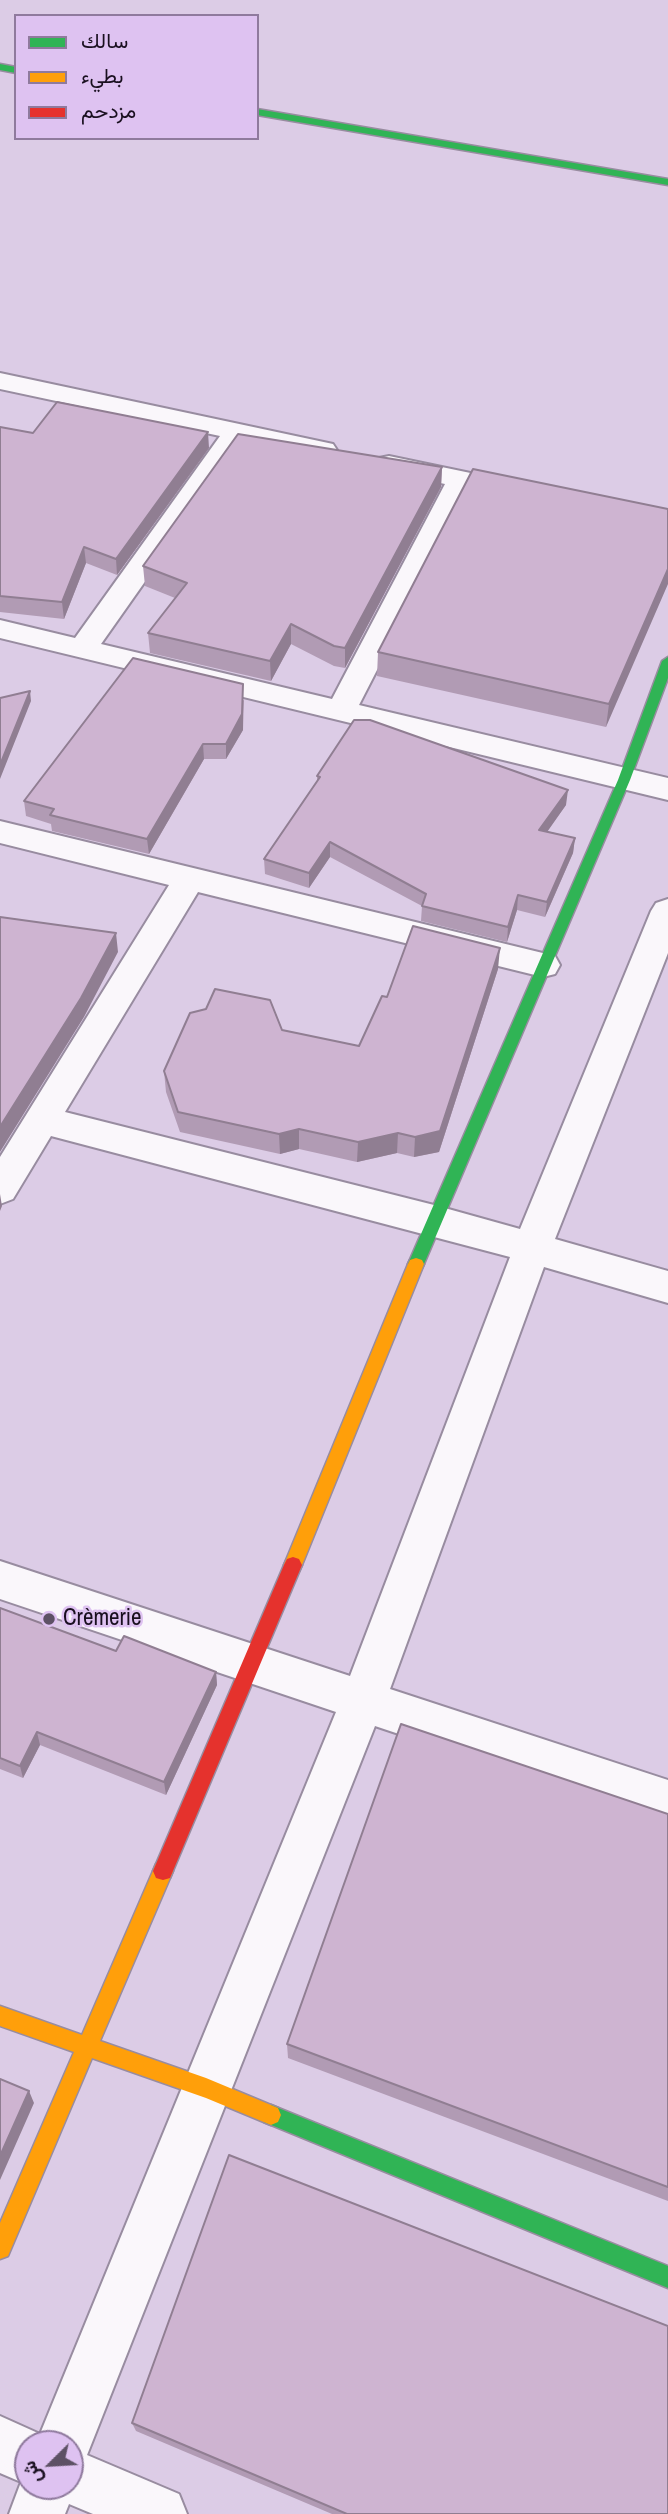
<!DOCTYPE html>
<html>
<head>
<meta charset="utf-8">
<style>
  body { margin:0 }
  #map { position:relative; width:668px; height:2514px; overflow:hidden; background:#dccce6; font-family:"Archivo Narrow",Vazirmatn,sans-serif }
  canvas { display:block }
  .legend { position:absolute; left:14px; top:14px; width:245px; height:126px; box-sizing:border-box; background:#dec2f1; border:2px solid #8f7a9d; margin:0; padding:9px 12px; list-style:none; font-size:21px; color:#190f1f }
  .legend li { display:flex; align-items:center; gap:14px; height:35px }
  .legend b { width:35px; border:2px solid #8f7a9d }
  .north { position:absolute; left:14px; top:2430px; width:70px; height:70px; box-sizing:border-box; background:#dec2f1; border:2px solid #8f7a9d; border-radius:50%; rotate:246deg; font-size:19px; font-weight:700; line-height:28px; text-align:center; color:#190f1f }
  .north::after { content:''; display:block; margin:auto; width:24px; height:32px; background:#5d5165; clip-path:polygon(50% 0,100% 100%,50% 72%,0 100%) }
</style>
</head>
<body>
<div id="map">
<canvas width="668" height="2514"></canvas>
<ul class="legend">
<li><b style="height:9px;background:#30b455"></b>سالك</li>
<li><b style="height:9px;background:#ff9f0a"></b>بطيء</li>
<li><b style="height:9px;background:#e5322d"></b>مزدحم</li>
</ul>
<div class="north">ش</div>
</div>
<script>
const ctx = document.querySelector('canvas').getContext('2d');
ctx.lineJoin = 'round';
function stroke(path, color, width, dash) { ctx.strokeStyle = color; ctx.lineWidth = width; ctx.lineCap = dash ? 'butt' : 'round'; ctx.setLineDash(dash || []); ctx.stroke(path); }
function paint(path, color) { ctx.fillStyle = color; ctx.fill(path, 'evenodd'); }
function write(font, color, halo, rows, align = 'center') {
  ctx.font = font + ' "Archivo Narrow",sans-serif'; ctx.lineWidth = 5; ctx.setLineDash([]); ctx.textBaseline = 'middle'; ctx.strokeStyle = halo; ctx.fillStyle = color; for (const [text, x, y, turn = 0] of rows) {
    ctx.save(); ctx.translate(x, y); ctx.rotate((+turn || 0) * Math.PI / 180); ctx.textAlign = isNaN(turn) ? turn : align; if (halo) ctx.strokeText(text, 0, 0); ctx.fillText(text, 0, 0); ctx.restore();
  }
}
const street = new Path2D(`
  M 0,373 L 333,444 L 337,450 L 333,456 L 323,458 L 244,441 L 101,644 L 332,699 L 445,484 L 379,470 L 375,464 L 379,458 L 389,456 L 528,485 L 532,491 L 528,497 L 518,499 L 470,489 L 359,705 L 668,778 L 668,800 L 0,638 L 0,620 L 75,638 L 220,436 L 0,389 Z
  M 0,821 L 555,956 L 560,965 L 555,974 L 543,977 L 198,892 L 65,1112 L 434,1205 L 520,1229 L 651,911 L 656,903 L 668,899 L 668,953 L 555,1239 L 668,1271 L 668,1303 L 544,1267 L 390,1689 L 668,1780 L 668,1824 L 375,1726 L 87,2455 L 179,2494 L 187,2514 L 93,2514 L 69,2504 L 65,2514 L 9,2514 L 21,2482 L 0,2473 L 0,2416 L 40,2434 L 336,1712 L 0,1599 L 0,1561 L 350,1676 L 510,1257 L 51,1136 L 13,1199 L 0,1204 L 0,1157 L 169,885 L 0,843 ZM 28,2444 L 70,2444 L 70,2486 L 28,2486 Z`);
const fast = new Path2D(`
  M 0,64 L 16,67 L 16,73 L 0,70 Z
  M 257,109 L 668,179 L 668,185 L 257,115 Z
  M 668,657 L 668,678 L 630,780 L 424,1264 L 422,1268 L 410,1268 L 408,1264 L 618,780 L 662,661 Z
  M 271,2105 L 668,2266 L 668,2288 L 264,2122 L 261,2115 L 264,2108 Z`);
const slow = new Path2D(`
  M 416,1258 L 422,1260 L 424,1264 L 302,1565 L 299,1571 L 293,1573 L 287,1571 L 284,1565 L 408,1264 L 410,1260 Z
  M 163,1862 L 170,1864 L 173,1871 L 100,2041 L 206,2078 L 278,2108 L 281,2115 L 278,2122 L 271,2125 L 206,2098 L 92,2058 L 8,2256 L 0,2259 L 0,2223 L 74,2052 L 0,2026 L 0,2006 L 82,2035 L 156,1864 Z`);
const jam = new Path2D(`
  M 293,1557 L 299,1559 L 302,1565 L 170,1878 L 163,1880 L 156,1878 L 153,1871 L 156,1864 L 284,1565 L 287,1559 Z`);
stroke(street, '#988ca0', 4);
stroke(fast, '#988ca0', 3);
stroke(slow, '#988ca0', 3);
stroke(jam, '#988ca0', 3);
paint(street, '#faf7fb');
paint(fast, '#30b455');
paint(slow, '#ff9f0a');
paint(jam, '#e5322d');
paint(new Path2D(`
  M 0,427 L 33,433 L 209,448 L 117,575 L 86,563 L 64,619 L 0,612 Z
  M 442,467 L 441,487 L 345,668 L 334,666 L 291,644 L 271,681 L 150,653 L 148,633 L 175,598 L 145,586 L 143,566 Z
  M 668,509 L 606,727 L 377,676 L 378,652 Z
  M 244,700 L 243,730 L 226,759 L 204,759 L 149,854 L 52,831 L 51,824 L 26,816 L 24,801 Z
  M 317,776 L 566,805 L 547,831 L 575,838 L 573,853 L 545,917 L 517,910 L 507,942 L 421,921 L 422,906 L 330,857 L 309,888 L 265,874 L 264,859 L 317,781 Z
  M 498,969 L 439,1152 L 414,1157 L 397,1153 L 357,1162 L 299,1149 L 280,1154 L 180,1132 L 166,1092 L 164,1071 L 282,1030 L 359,1046 L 387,997 Z
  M 0,1608 L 116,1651 L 216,1672 L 217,1685 L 166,1795 L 40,1745 L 23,1778 L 0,1769 Z
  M 668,1814 L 668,2201 L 288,2058 L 287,2044 Z
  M 132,2423 L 668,2514 L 332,2514 L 136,2431 Z`), '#b19bb4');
paint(new Path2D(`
  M 208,432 L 209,448 L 117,575 L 116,559 Z
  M 442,467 L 441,487 L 345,668 L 345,648 Z
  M 84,547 L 86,563 L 64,619 L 62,602 Z
  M 668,569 L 668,584 L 606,727 L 609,704 Z
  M 291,624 L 291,644 L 271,681 L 270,661 Z
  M 243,684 L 243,730 L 226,759 L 226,744 Z
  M 30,691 L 31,701 L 0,779 L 0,765 Z
  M 203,744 L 204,759 L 149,854 L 147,839 Z
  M 568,790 L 566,805 L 538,845 L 539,830 Z
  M 575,838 L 573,853 L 545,917 L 547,902 Z
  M 330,842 L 330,857 L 309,888 L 309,873 Z
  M 518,895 L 517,910 L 507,942 L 508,927 Z
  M 116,933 L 118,952 L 84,1017 L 0,1152 L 0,1127 Z
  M 500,948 L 498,969 L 439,1152 L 414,1157 L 415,1137 Z
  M 299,1129 L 299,1149 L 280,1154 L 279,1134 Z
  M 398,1133 L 397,1153 L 357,1162 L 358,1142 Z
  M 0,1194 L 2,1206 L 0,1211 Z
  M 216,1672 L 217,1685 L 166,1795 L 164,1782 Z
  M 37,1732 L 40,1745 L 23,1778 L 20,1766 Z
  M 29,2091 L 34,2103 L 0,2180 L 0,2156 Z`), '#907e92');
const building = new Path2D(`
  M 57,402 L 208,432 L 116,559 L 84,547 L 62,602 L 0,596 L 0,427 L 33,433 Z
  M 238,434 L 442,467 L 345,648 L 334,646 L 291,624 L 270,661 L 148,633 L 187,583 L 143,566 Z
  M 473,469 L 668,509 L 668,569 L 609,704 L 378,652 Z
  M 133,658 L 243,684 L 242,714 L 226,744 L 203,744 L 147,839 L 50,815 L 54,809 L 24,801 Z
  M 30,691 L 0,765 L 0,698 Z
  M 354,720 L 370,720 L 568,790 L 539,830 L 575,838 L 547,902 L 518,895 L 508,927 L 422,906 L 426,894 L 330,842 L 309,873 L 264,859 L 320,777 L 317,776 Z
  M 0,917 L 116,933 L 81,998 L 0,1127 Z
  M 413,926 L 500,948 L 440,1131 L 415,1137 L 398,1133 L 358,1142 L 299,1129 L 279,1134 L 178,1112 L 164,1071 L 190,1013 L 206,1009 L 215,989 L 270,1000 L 282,1030 L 359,1046 L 382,996 L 387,997 Z
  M 0,1608 L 116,1651 L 124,1636 L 216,1672 L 164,1782 L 37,1732 L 20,1766 L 0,1758 Z
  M 401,1724 L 668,1814 L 668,2187 L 287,2044 Z
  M 0,2079 L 29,2091 L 0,2156 Z
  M 229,2155 L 668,2326 L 668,2514 L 347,2514 L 132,2423 Z`);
paint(building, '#ceb4d1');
stroke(building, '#907e92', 2);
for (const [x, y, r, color] of [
  [49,1619,7,"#5d5165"]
]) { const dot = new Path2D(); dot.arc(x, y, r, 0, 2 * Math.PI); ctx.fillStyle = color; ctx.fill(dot); stroke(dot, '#dec2f1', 2.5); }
write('23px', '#190f1f', '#dec2f1', [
  ["Crèmerie",63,1619]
], 'left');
</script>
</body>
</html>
